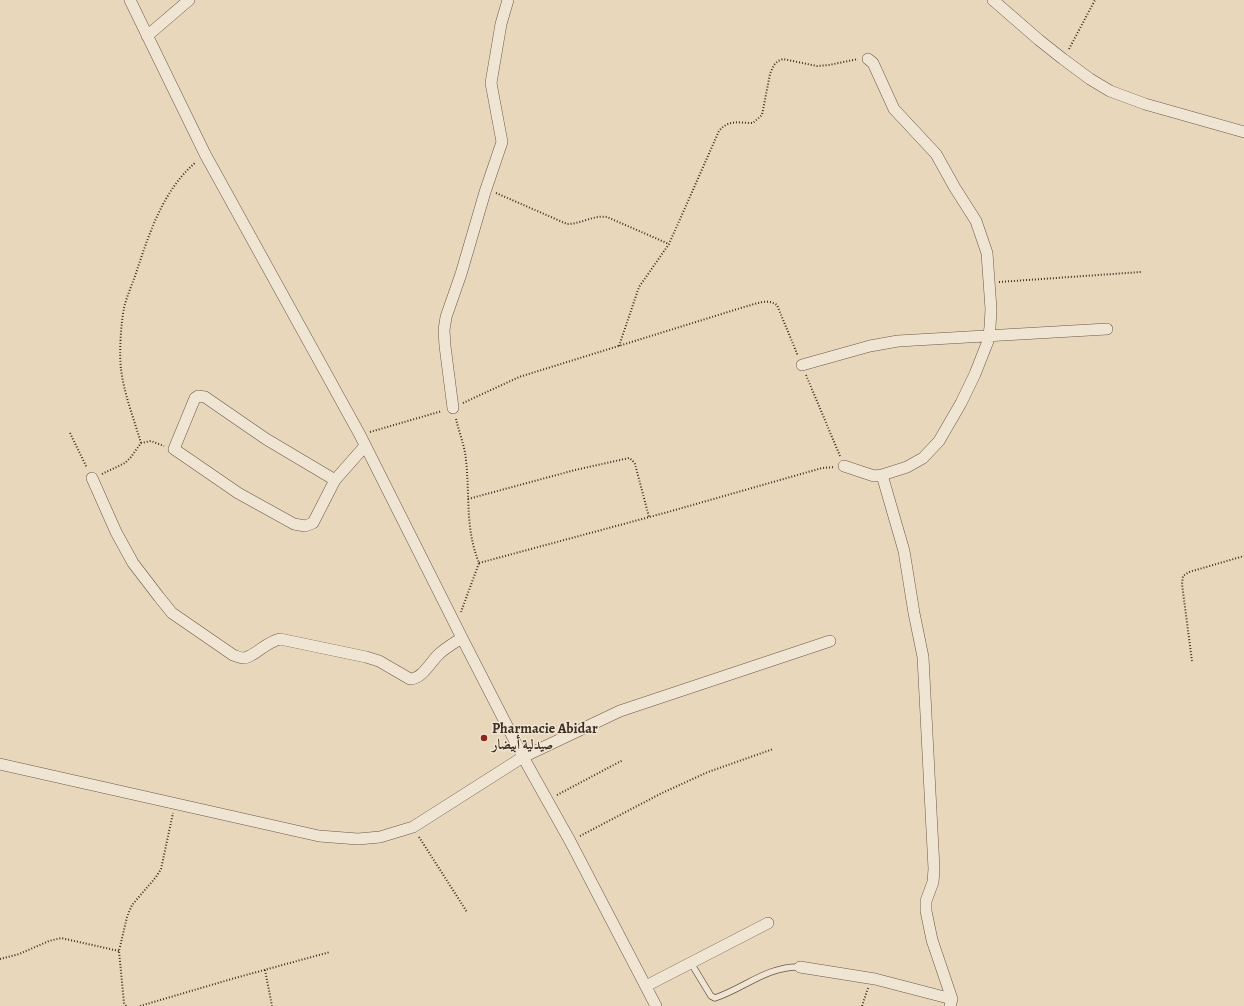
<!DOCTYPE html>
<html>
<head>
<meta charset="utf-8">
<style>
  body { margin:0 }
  canvas { display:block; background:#e8d7bb }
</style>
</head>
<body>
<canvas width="1244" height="1006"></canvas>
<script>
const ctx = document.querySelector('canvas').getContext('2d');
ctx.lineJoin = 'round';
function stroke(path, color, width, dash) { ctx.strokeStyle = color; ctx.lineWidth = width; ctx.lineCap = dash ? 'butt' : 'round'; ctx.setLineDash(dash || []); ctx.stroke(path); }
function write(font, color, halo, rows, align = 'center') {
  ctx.font = font + ' Alegreya,Amiri,serif'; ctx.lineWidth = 3; ctx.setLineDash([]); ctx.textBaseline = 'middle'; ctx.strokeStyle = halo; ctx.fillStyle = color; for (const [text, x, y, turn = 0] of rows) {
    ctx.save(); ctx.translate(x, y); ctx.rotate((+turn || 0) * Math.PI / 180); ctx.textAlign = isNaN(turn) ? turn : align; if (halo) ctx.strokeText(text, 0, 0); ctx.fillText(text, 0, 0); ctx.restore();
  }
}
const service = new Path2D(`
  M 691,963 L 711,996 L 715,998 C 745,988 767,966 800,967`);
const minor = new Path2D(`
  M 130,0 L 205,154 L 360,435 L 462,638 L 523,757 L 570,841 L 656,1006
  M 993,0 L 1039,40 L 1063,59 L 1090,79 L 1110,91 L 1145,104 L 1244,132
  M 147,36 L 189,0
  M 802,365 L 870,346 L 898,341 L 1107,329
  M 453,408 L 445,346 L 444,330 L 446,317 L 461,274 L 485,192 L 502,142 L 491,83 L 501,24 L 508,0
  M 844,466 L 874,476 L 882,475 L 907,467 L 923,458 L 939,441 L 961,403 L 975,374 L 988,341 L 990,327 L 991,309 L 987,253 L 976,221 L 955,188 L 936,154 L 894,109 L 873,63 L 868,59
  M 882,475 L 904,551 L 914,613 L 923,657 L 934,869 L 933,882 L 926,901 L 926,911 L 932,940 L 952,999 L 950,1006
  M 92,478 L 116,532 L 133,563 L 159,597 L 172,613 L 233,655 C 236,656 240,658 243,658 C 253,658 267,641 280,639 L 366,657 L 379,661 L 410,679 C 422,679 430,663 438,655 C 445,648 454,643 462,638
  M 335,480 L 266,439 L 205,397 L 198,396 L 195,398 L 174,449 L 238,493 L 294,524 L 305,526 L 313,523 L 335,480 L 365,446
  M 0,764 L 319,836 L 358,839 L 380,837 L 413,827 L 523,757 L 620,711 L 830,641
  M 800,967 L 875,979 L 952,999
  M 646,986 L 768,923`);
stroke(service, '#675849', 7);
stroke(minor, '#675849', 12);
stroke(new Path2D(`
  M 1069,49 L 1095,0
  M 496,193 L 567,224 C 581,224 593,215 607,217 L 669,244
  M 999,282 L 1141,272
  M 619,346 L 639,287 L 669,244 L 719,131 C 729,119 739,123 753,123 L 762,115 L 770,74 L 774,65 L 778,61 L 783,59 L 817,66 L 829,65 L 858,59
  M 806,375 L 840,456
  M 463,403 L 519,377 L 744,307 C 756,304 767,298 777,305 L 798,356
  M 456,419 C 459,432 465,447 466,460 C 470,497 465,528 479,563 L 461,612
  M 370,432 L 442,411
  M 70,433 L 87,468
  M 141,443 C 134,419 124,394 121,369 C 119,353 121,323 124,308 C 127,295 133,283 137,270 C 150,231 164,189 196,162
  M 102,474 L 125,463 L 131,457 L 141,443 L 151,441 L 164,446
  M 468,499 L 575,470 L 629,458 L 632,460 L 635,464 L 649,517
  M 479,563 L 668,512 L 822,468 L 835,467
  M 1192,661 L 1182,584 L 1183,576 L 1189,572 L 1244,556
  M 557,795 L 623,760
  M 580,836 L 660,794 L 708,772 L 773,749
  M 419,837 L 467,912
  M 0,959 L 19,954 L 49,941 L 61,938 L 119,951
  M 265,970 L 272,1006
  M 126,1006 L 124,1003 L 119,951 L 127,917 L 132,905 L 156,877 L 161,869 L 173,813
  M 140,1006 L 235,978 L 330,952
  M 862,1006 L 868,988`), '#3c2e23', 2, [1, 2]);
stroke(service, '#f0e5d3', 5.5);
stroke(minor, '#f0e5d3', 11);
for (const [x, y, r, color] of [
  [484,738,4,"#8f2418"]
]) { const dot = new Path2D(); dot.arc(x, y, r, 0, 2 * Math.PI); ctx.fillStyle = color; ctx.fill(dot); stroke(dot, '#f0e5d3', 1.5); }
write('bold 14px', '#3c2e23', '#f0e5d3', [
  ["Pharmacie Abidar",492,730],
  ["صيدلية أبيضار",492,746]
], 'left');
</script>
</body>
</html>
